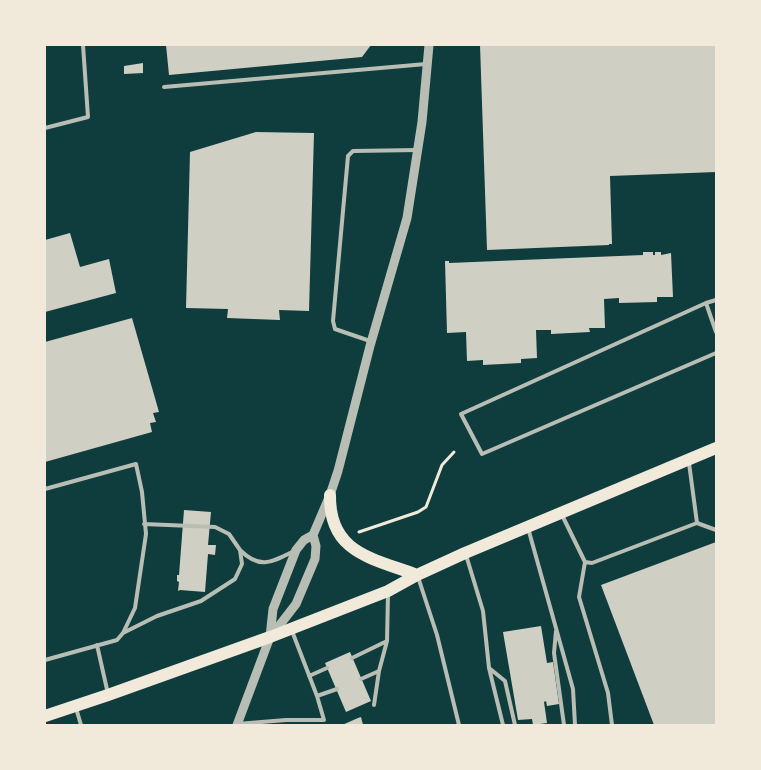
<!DOCTYPE html>
<html>
<head>
<meta charset="utf-8">
<style>
  body { margin:0 }
  #map { position:relative; width:761px; height:770px; overflow:hidden; background:#0f3d3e; font-family:Jost,sans-serif }
  canvas { display:block }
  .frame { position:absolute; inset:0; border:46px solid #f1e9da; pointer-events:none }
</style>
</head>
<body>
<div id="map">
<canvas width="761" height="770"></canvas>
<div class="frame"></div>
</div>
<script>
const ctx = document.querySelector('canvas').getContext('2d');
ctx.lineJoin = 'round';
function paint(path, color) { ctx.fillStyle = color; ctx.fill(path, 'evenodd'); }
function stroke(path, color, width, dash) { ctx.strokeStyle = color; ctx.lineWidth = width; ctx.lineCap = dash ? 'butt' : 'round'; ctx.setLineDash(dash || []); ctx.stroke(path); }
paint(new Path2D(`
  M 166,45 L 371,45 L 362,57 L 169,75 Z
  M 480,45 L 716,45 L 716,172 L 610,176 L 612,244 L 609,244 L 609,245 L 487,250 Z
  M 143,63 L 143,73 L 124,74 L 124,66 Z
  M 256,132 L 314,133 L 309,311 L 279,310 L 280,320 L 227,318 L 228,309 L 186,308 L 190,152 Z
  M 70,233 L 80,267 L 109,259 L 116,293 L 45,312 L 45,240 Z
  M 643,252 L 653,252 L 653,255 L 655,255 L 655,252 L 661,252 L 661,255 L 671,253 L 673,297 L 657,297 L 657,302 L 619,303 L 619,298 L 604,299 L 605,328 L 589,328 L 590,332 L 551,334 L 551,330 L 536,330 L 537,358 L 521,359 L 521,363 L 483,365 L 483,360 L 467,361 L 466,332 L 447,333 L 445,261 L 449,261 L 449,263 L 643,255 Z
  M 132,318 L 159,412 L 153,413 L 156,422 L 150,423 L 152,432 L 45,462 L 45,342 Z
  M 184,510 L 211,512 L 208,545 L 216,545 L 215,555 L 208,554 L 205,592 L 180,590 L 178,591 L 179,582 L 177,581 L 177,575 L 179,575 Z
  M 716,542 L 716,725 L 654,725 L 601,585 Z
  M 541,626 L 547,663 L 553,662 L 559,704 L 547,706 L 546,701 L 544,702 L 547,723 L 533,725 L 532,719 L 518,720 L 503,632 Z
  M 350,652 L 371,701 L 346,712 L 325,663 Z
  M 361,717 L 363,725 L 342,725 L 358,718 Z`), '#cfcfc3');
stroke(new Path2D(`
  M 359,532 L 418,512 L 426,507 L 442,465 L 454,452`), '#f1e9da', 3);
stroke(new Path2D(`
  M 164,87 L 426,64
  M 45,128 L 88,117 L 83,45
  M 716,300 L 706,303 L 461,414 L 482,454 L 716,353
  M 706,303 L 716,332
  M 370,341 L 335,329 L 333,321 L 348,156 L 353,151 L 417,150
  M 45,489 L 136,464 L 142,492 L 146,534 L 135,608 L 123,633 L 117,640 L 45,660
  M 562,515 L 585,562 L 592,563 L 697,523 L 689,463
  M 697,523 L 716,530
  M 528,528 L 573,689 L 575,725
  M 240,550 C 260,570 272,562 294,551
  M 466,555 L 483,611 L 489,668 L 503,725
  M 585,562 L 579,597 L 608,693 L 612,725
  M 418,577 L 437,635 L 459,725
  M 556,631 L 554,653 L 564,725
  M 123,633 L 157,616 L 201,601 L 235,579 L 242,564 L 240,550 L 229,534 L 215,527 L 144,524
  M 97,645 L 108,694
  M 352,658 L 387,641
  M 489,668 L 505,681 L 515,725
  M 309,676 L 327,668
  M 361,679 L 379,671
  M 317,696 L 337,689
  M 374,705 L 379,671 L 387,641 L 388,594
  M 76,708 L 81,725
  M 237,724 L 286,720 L 324,720 L 317,696 L 292,631`), '#b8beb3', 4);
stroke(new Path2D(`
  M 272,635 L 296,604 L 315,559 L 316,546 L 313,535 L 330,495 L 338,471 L 370,346 L 407,218 L 422,122 L 429,45
  M 237,725 L 270,637 L 273,609 L 296,550 L 304,540 L 313,535`), '#b8beb3', 9);
stroke(new Path2D(`
  M 330,495 C 329,553 372,558 417,575
  M 45,716 L 108,695 L 270,637 L 388,591 L 417,575 L 465,553 L 716,448`), '#f1e9da', 12);
</script>
</body>
</html>
